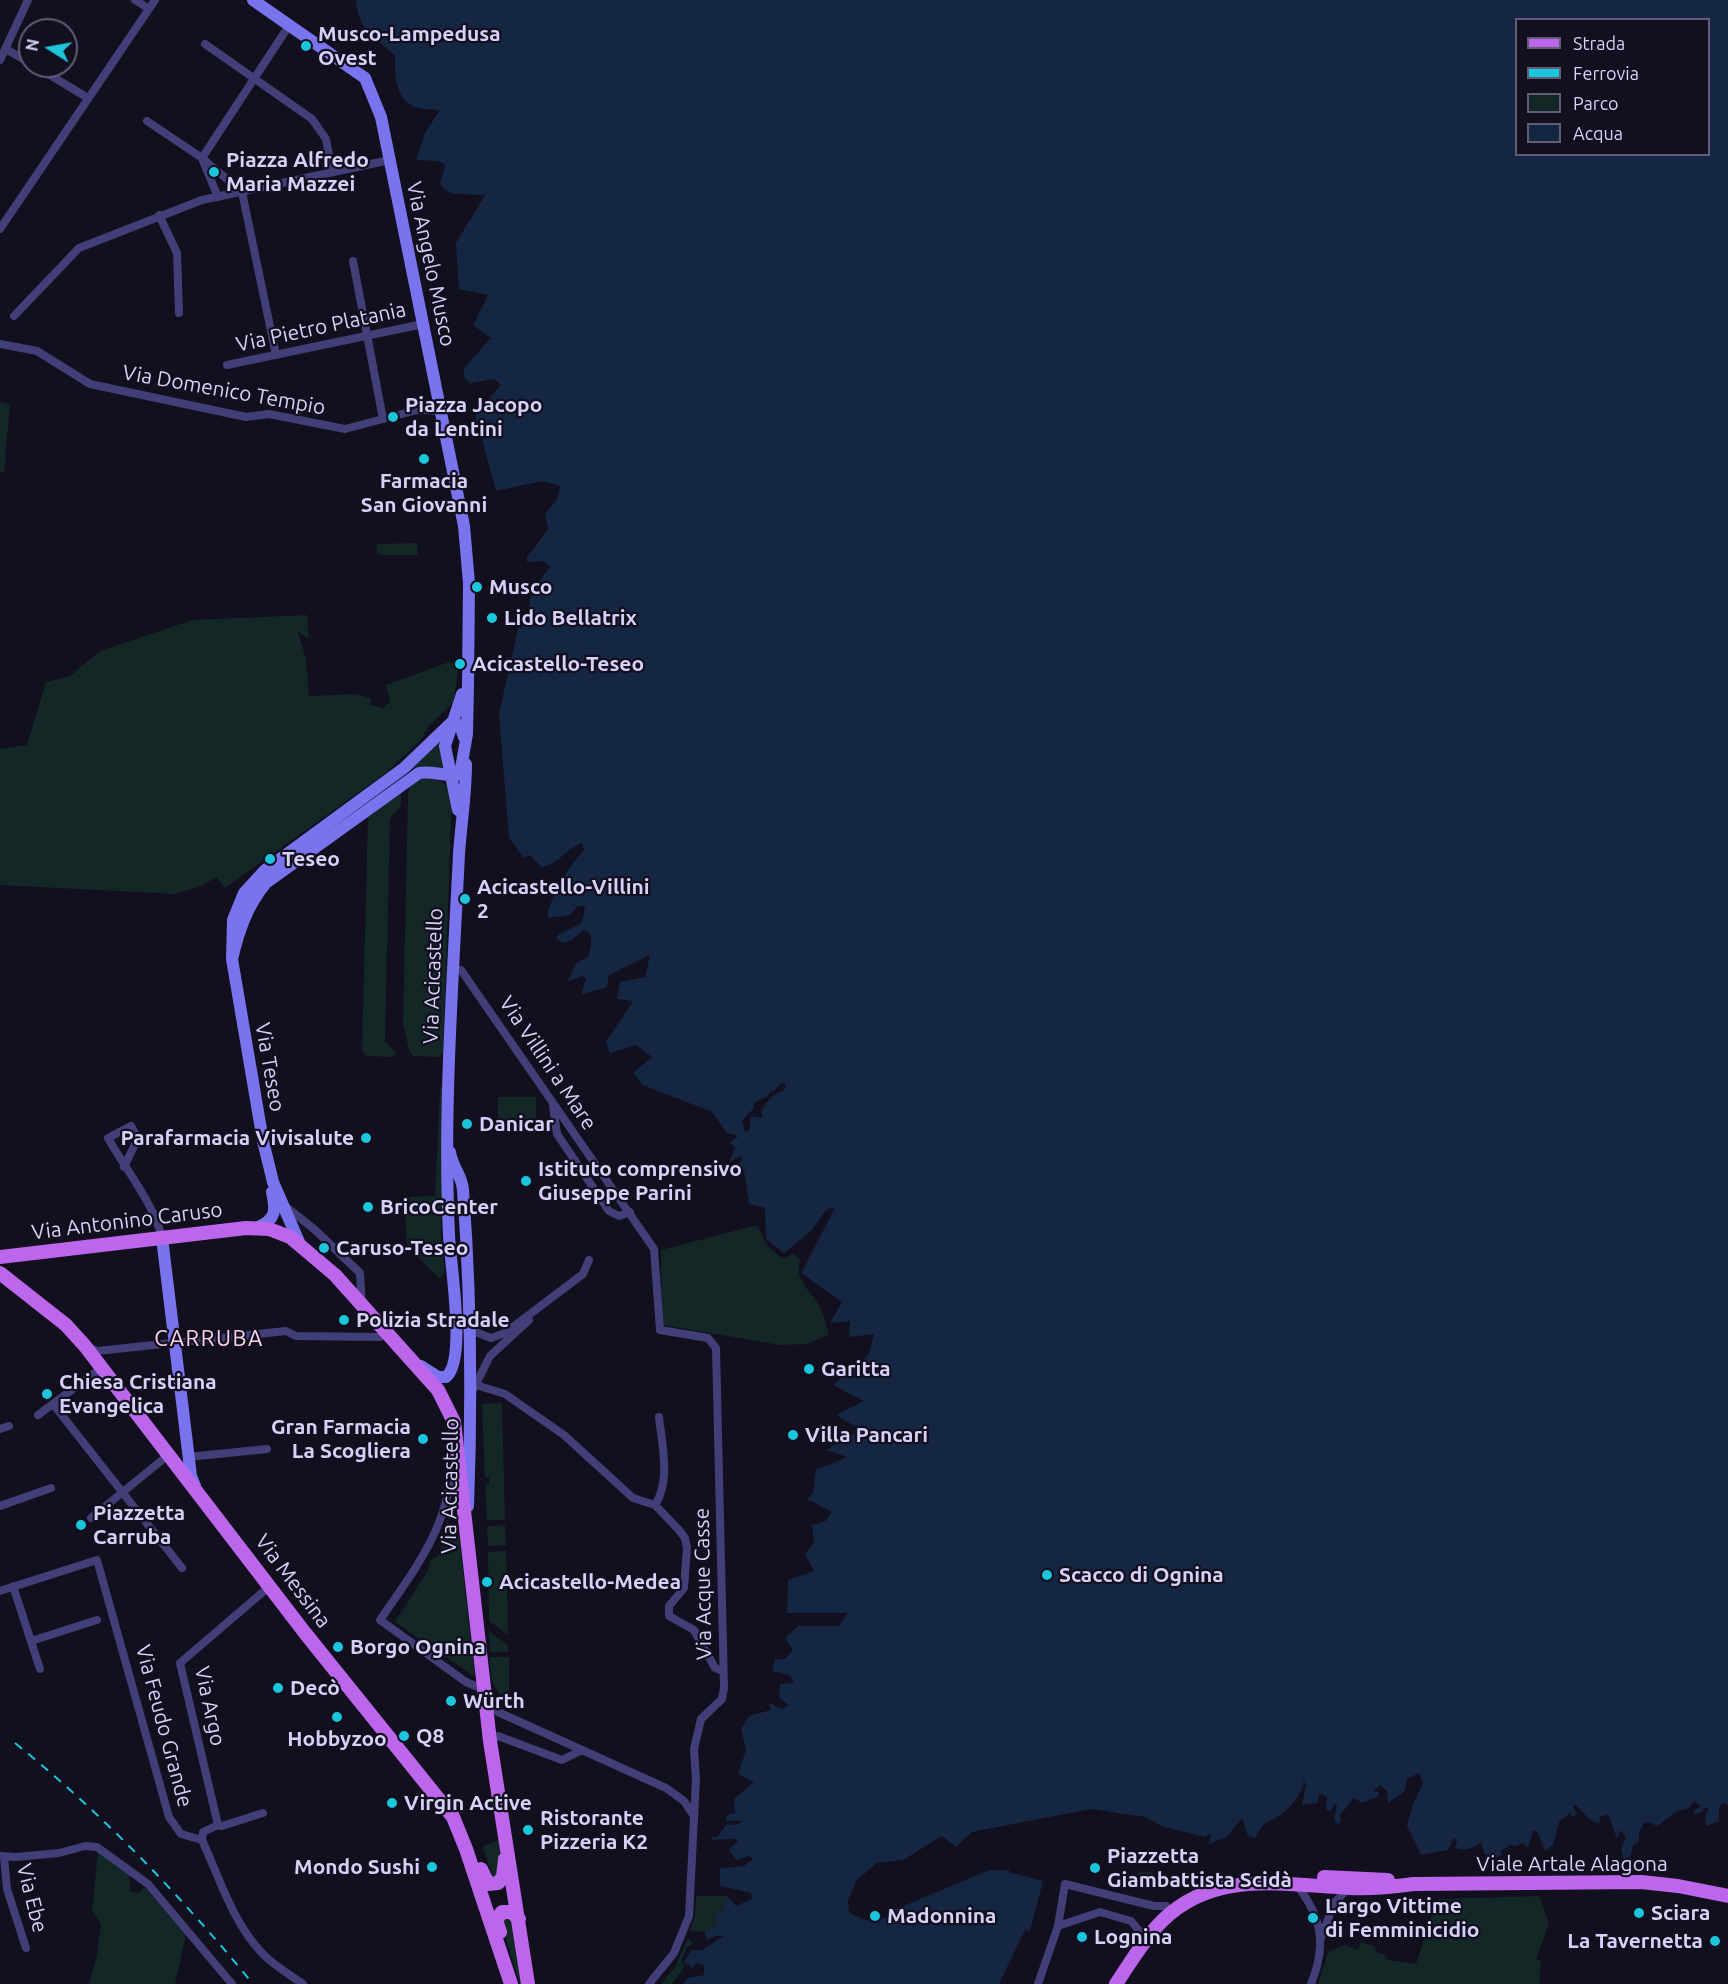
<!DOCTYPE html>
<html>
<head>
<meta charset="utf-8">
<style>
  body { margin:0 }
  #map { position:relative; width:1728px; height:1984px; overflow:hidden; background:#120f1e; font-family:Ubuntu,sans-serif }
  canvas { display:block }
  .legend { position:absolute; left:1515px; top:18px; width:195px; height:138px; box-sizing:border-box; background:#120f1e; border:2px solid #615d76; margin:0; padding:8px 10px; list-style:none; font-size:18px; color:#d7d1f9 }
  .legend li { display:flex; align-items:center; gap:12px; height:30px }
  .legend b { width:30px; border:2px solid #615d76 }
  .north { position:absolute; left:18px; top:18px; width:60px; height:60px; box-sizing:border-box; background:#120f1e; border:2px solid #615d76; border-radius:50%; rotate:281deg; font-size:16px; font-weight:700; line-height:24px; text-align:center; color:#d7d1f9 }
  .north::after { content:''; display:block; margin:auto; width:21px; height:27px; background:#1bc5dc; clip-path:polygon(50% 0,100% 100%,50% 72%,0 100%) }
</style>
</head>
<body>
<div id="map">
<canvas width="1728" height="1984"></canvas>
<ul class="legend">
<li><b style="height:8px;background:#bc66ec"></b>Strada</li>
<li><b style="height:8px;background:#1bc5dc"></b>Ferrovia</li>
<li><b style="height:16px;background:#132727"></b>Parco</li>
<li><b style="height:16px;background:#152642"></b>Acqua</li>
</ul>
<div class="north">N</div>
</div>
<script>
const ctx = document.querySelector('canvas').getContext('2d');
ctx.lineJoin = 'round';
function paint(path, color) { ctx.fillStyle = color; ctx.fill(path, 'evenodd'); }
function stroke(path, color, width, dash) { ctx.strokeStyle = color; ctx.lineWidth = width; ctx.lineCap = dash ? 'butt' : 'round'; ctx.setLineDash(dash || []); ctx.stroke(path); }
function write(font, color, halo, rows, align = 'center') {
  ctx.font = font + ' Ubuntu,sans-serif'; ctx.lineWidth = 4.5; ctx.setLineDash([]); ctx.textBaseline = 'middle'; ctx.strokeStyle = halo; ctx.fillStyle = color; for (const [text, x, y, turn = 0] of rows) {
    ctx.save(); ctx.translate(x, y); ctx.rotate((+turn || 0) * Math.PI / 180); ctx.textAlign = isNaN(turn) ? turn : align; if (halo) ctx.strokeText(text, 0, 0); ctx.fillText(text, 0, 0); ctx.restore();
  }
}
paint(new Path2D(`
  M 0,402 L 10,404 L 4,472 L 0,472 Z
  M 417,543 L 418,555 L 381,555 L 377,552 L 376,544 Z
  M 307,615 L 309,639 L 298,632 L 306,659 L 309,696 L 355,694 L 371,698 L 370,705 L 384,708 L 390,701 L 386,685 L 449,662 L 459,666 L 453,703 L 428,727 L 421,740 L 387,772 L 225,888 L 216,877 L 202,886 L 175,894 L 0,885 L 0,749 L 27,745 L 46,682 L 70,676 L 100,651 L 192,620 Z
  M 445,735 L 446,771 L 410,773 L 409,770 Z
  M 433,778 L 445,784 L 452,793 L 443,1052 L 438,1057 L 413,1056 L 409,1050 L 403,1023 L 408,795 L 410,786 L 420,779 Z
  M 401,793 L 401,805 L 390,819 L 385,1042 L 397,1054 L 393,1057 L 367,1056 L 362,1051 L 368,814 Z
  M 443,1084 L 441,1241 L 445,1272 L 439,1278 L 407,1246 L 404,1202 L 408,1197 L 435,1196 L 440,1088 Z
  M 498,1097 L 536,1097 L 536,1120 L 498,1121 Z
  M 757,1225 L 768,1247 L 783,1259 L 793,1253 L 800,1260 C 793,1282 814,1292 822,1311 C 825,1319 827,1328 829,1335 L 807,1344 L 780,1345 L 662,1325 L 661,1250 Z
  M 502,1403 L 505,1520 L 487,1520 L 485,1485 L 489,1484 L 489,1477 L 485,1477 L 482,1404 Z
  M 505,1525 L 506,1545 L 488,1546 L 487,1526 Z
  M 452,1529 L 459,1536 L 475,1677 L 395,1622 L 428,1570 L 430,1560 L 437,1557 L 448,1530 Z
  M 506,1551 L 508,1635 L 489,1621 L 488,1552 Z
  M 489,1631 L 508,1645 L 508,1652 L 490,1652 Z
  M 490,1657 L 509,1657 L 509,1702 C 492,1691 490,1676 490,1657 Z
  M 499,1840 L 500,1872 L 493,1879 L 483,1846 Z
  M 98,1851 L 129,1874 L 131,1892 L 139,1893 L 144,1887 L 186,1934 L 175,1984 L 89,1984 L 97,1956 L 101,1924 L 92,1911 Z
  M 1142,1871 L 1153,1872 L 1155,1883 C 1147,1889 1138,1887 1130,1881 L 1129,1878 Z
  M 696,1896 L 727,1896 L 719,1924 L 710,1932 L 690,1931 L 695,1914 Z
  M 1539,1896 L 1549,1923 L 1536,1960 L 1541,1961 L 1539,1984 L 1318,1984 L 1328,1952 L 1344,1945 L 1358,1950 L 1361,1942 L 1376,1947 L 1375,1951 L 1385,1955 L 1388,1960 L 1416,1964 L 1437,1899 Z
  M 503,1918 L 512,1919 L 522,1984 L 520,1984 L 501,1924 Z
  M 688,1938 L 693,1944 L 687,1947 L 681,1960 L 685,1966 L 672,1984 L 661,1984 L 675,1967 Z`), '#132727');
paint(new Path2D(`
  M 356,0 L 1728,0 L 1728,1804 L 1722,1803 L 1719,1809 L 1719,1821 L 1706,1826 L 1705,1816 L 1709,1808 L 1704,1808 L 1702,1812 L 1694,1814 L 1694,1810 L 1701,1806 L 1694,1801 L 1689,1808 L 1676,1812 L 1657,1826 L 1648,1822 L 1644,1823 L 1639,1833 L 1639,1842 L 1633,1845 L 1631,1854 L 1624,1864 L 1621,1848 L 1626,1838 L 1621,1830 L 1617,1838 L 1608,1815 L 1601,1816 L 1599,1824 C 1586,1819 1584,1812 1574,1804 L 1573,1808 L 1578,1814 L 1572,1817 L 1570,1813 L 1559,1822 L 1553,1845 L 1545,1851 L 1537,1831 L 1533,1831 L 1528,1847 L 1522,1843 L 1516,1846 L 1510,1845 L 1501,1851 L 1502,1855 L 1492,1860 L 1492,1857 L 1485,1855 L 1481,1842 C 1473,1849 1466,1851 1455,1848 L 1457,1840 L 1454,1838 L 1448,1850 L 1421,1855 L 1407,1826 L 1413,1804 L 1423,1783 L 1419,1773 L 1407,1779 L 1405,1791 L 1388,1803 L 1387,1791 L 1381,1785 L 1373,1791 L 1379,1792 L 1378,1797 L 1362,1803 L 1354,1798 L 1340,1815 L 1341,1821 L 1338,1825 L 1334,1819 L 1337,1805 L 1335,1804 L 1330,1812 L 1326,1809 L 1327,1797 L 1322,1794 L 1318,1796 L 1318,1803 L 1302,1805 L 1306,1785 L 1301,1776 L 1304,1784 C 1298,1802 1282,1816 1266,1823 C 1263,1824 1258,1834 1255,1838 L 1248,1836 L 1242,1818 L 1227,1837 L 1209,1844 L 1211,1834 L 1205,1837 L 1164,1827 L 1145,1817 L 1091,1809 L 972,1832 L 956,1847 L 942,1836 L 903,1860 L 877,1863 L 857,1880 L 848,1900 L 849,1912 C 869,1923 873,1923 895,1914 L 894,1910 L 989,1870 L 1009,1870 L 1009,1872 L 1043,1881 L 1030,1931 L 1025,1930 L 999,1984 L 682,1984 L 688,1978 L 704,1975 L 704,1966 L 697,1963 L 692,1968 L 684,1962 L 692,1950 L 702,1950 L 724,1936 L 715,1936 L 707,1941 L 705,1933 L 719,1924 L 716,1920 L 717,1913 L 722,1911 L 727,1896 L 736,1906 L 752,1899 L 751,1893 L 720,1886 L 720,1868 L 744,1866 L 753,1859 L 749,1856 L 736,1860 L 729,1850 L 738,1841 L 735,1839 L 713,1840 L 711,1837 L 717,1837 L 727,1824 L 736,1825 L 743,1821 L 726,1821 L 727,1815 L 735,1813 L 734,1799 L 754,1782 L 738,1774 L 746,1750 L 741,1729 L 749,1716 L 771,1710 L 769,1703 L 783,1709 L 788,1705 L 779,1697 L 780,1684 L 794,1683 L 789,1675 L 772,1671 L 775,1659 L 785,1659 L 793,1650 L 785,1638 L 798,1626 L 839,1626 L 848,1613 L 787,1613 L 788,1580 L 814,1571 L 805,1554 L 814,1543 L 812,1525 L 826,1521 L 832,1512 L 807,1499 L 813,1493 L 816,1470 L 847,1457 L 826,1450 L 861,1430 L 836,1415 L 864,1401 L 833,1385 L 869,1354 L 874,1334 L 849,1337 L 850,1321 L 830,1323 L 842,1302 L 801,1273 L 835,1208 L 827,1209 L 811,1231 L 784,1253 L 766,1239 L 765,1208 L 749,1204 L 744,1171 L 731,1171 L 742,1160 L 741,1155 L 728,1164 L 735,1148 L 730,1142 L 738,1136 L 727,1133 L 712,1112 L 643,1085 L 633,1073 L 652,1057 L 636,1045 L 610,1053 L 606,1042 L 633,1001 L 617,999 L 620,982 L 645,977 L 650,955 L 609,975 L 607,987 L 581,995 L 586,979 L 582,976 L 567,982 L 576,963 L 589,956 C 589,948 597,934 584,930 L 572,940 L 562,943 L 556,938 L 559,934 L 582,923 L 585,906 L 578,906 L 570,915 L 549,918 L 547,915 C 554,891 567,868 584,850 L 582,843 C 567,848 557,866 541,867 L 530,855 L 524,858 L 509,838 L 499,714 L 519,624 L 530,614 L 529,602 L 533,589 L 550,567 L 544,561 L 527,562 L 527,557 L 548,529 L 545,513 L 557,500 L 560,486 L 542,481 L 496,491 L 475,414 L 501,385 L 495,379 L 470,383 L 464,377 L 464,368 L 491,338 L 473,325 L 488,295 L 459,289 L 456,243 L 485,195 L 454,194 L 444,189 L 440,184 L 445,165 L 438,161 L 416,160 L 425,133 L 440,110 C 432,109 422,110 415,107 C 394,99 395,73 395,55 C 374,38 358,29 356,0 ZM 1516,20 L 1708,20 L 1708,154 L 1516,154 ZM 781,1083 L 786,1084 L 784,1090 L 773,1095 L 762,1109 L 762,1118 L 751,1116 L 749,1131 L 745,1132 L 742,1121 L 754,1108 L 753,1104 L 768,1096 L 771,1091 L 774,1091 Z`), '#152642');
stroke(new Path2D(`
  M 135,0 L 149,9
  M 205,44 L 312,119 L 326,139 L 332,172
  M 6,49 L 30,63
  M 0,60 L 28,0
  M 35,66 L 88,98
  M 147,121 L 202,158 L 290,24
  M 202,158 L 242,192 L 276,355
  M 203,161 L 218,197
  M 159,215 L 177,253 L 179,313
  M 0,229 L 155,0
  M 353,261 L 383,419
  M 14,316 L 79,248 L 202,200 L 390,160
  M 0,344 L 37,351 L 90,384 L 246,417 L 269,414 L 345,429 L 417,410 L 441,411
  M 227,365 L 423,324
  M 454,970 L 461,970 L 654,1249 L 660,1330 L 708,1338 L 716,1348 L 724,1688 L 722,1699 L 701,1719 L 694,1749 L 696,1779 L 689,1916 L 674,1953 L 649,1984
  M 553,1106 L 557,1134 L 609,1211 L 619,1216 L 630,1212
  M 124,1167 L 138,1138 L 131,1126 L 108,1138 C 126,1170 153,1202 162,1238
  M 285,1206 L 314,1229 L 360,1273 L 362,1306
  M 470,1330 L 491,1338 L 505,1333 L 583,1274 L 589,1260
  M 87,1347 L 97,1351 L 286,1331 L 296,1336 L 380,1337 L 384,1332
  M 476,1385 L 505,1394 L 564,1435 L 633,1498 L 655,1505 L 679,1530 L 685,1538 L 687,1548 L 684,1588 L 669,1606 L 669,1616 L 694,1630 L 715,1668 L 723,1671
  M 474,1388 L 490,1356 L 529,1320
  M 53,1404 L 182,1568
  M 38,1415 L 100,1369
  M 0,1429 L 9,1426
  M 188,1457 L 267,1449
  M 453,1458 C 449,1527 417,1566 380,1620 L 466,1682 L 485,1690
  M 655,1505 C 671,1481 662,1444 659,1417
  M 0,1506 L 51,1488
  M 91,1518 L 167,1456
  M 13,1586 L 40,1669
  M 0,1591 L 97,1560 L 169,1817 L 181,1834 L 202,1840
  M 31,1641 L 97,1620
  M 486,1704 L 498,1712 L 666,1788 L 684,1801 L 694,1816
  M 490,1741 L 498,1736 L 562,1760 L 582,1750
  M 263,1813 L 222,1826 L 218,1825 L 180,1663 L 270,1586
  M 202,1840 C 220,1879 232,1921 262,1953 C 273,1965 289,1974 303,1984
  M 202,1840 L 203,1832 L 218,1825
  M 0,1856 L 16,1857 L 59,1853 L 85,1846 L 97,1847 L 148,1884 L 232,1984
  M 4,1857 L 7,1889 L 26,1948
  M 1296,1884 C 1322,1917 1327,1945 1311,1984
  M 1058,1926 L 1100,1912 L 1131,1921 L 1141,1933
  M 1321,1938 L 1334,1903 L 1349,1888
  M 1038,1984 L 1058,1926 L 1065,1884 L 1154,1906 L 1166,1906`), '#423f78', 8);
stroke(new Path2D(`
  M 452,722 L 460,725 L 464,737
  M 458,810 L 445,746 L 462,694
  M 232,959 C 239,930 247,906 266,883 L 419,773 C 433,770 447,778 460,774 L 467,734 L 468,684 L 469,583 L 464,526 L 381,117 L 365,78 L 253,0
  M 450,1152 C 452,1167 462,1175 463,1190 C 471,1295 472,1400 468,1506
  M 258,1227 C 276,1220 276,1210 272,1192
  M 162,1238 L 191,1476 L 195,1486
  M 299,1242 L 273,1182 L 263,1141 L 232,959 L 233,920 L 244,893 L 265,870 L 404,768 L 452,722
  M 421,1366 L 438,1377 L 446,1377 C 467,1361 450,1263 449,1235 C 443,1111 453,979 459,854 C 461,824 466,794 466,764`), '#7974ee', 12);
stroke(new Path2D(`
  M 0,1257 L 246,1228 L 269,1229 L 290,1237 L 335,1275 L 438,1390 L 454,1422 L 490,1741 L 528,1984
  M 0,1273 L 66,1325 L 85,1346 L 305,1633 L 453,1817 L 466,1849 L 511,1984
  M 481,1869 L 488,1884 L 498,1883 L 503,1877 L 505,1859
  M 1324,1877 L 1388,1880
  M 500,1932 L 496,1920 L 502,1912 L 511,1912 L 519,1919
  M 1116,1984 C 1130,1963 1144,1939 1162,1921 C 1214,1869 1284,1885 1350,1888 C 1372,1889 1392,1887 1414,1884 L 1641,1882 L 1678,1886 L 1728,1896`), '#bc66ec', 14);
stroke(new Path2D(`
  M 15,1743 C 104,1815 181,1896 253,1984`), '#1bc5dc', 2, [9, 8]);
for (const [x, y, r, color] of [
  [306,46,6,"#1bc5dc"],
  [214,172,6,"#1bc5dc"],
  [393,417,6,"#1bc5dc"],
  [424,459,6,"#1bc5dc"],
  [477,587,6,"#1bc5dc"],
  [492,618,6,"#1bc5dc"],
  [460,664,6,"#1bc5dc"],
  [270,859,6,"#1bc5dc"],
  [465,899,6,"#1bc5dc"],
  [467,1124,6,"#1bc5dc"],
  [366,1138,6,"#1bc5dc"],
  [526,1181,6,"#1bc5dc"],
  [368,1207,6,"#1bc5dc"],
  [324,1248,6,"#1bc5dc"],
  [344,1320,6,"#1bc5dc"],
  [809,1369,6,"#1bc5dc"],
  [47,1394,6,"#1bc5dc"],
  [793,1435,6,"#1bc5dc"],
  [423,1439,6,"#1bc5dc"],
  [81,1525,6,"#1bc5dc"],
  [1047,1575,6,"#1bc5dc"],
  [487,1582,6,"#1bc5dc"],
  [338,1647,6,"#1bc5dc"],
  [278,1688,6,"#1bc5dc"],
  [451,1701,6,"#1bc5dc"],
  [337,1717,6,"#1bc5dc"],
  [404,1736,6,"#1bc5dc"],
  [392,1803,6,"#1bc5dc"],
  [528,1830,6,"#1bc5dc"],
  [432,1867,6,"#1bc5dc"],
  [1095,1868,6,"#1bc5dc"],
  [1639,1913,6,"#1bc5dc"],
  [875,1916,6,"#1bc5dc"],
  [1313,1918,6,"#1bc5dc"],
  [1082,1937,6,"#1bc5dc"],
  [1715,1941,6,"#1bc5dc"]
]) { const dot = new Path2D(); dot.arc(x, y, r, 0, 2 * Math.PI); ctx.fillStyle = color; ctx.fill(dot); stroke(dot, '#120f1e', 2); }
write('bold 21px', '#d7d1f9', '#120f1e', [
  ["Musco-Lampedusa",318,34],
  ["Ovest",318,58],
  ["Piazza Alfredo",226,160],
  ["Maria Mazzei",226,184],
  ["Piazza Jacopo",405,405],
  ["da Lentini",405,429],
  ["Farmacia",424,481,"center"],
  ["San Giovanni",424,505,"center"],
  ["Musco",489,587],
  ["Lido Bellatrix",504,618],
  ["Acicastello-Teseo",472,664],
  ["Teseo",282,859],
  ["Acicastello-Villini",477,887],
  ["2",477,911],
  ["Danicar",479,1124],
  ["Parafarmacia Vivisalute",354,1138,"right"],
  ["Istituto comprensivo",538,1169],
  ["Giuseppe Parini",538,1193],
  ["BricoCenter",380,1207],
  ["Caruso-Teseo",336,1248],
  ["Polizia Stradale",356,1320],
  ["Garitta",821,1369],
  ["Chiesa Cristiana",59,1382],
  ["Evangelica",59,1406],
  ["Gran Farmacia",411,1427,"right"],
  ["La Scogliera",411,1451,"right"],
  ["Villa Pancari",805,1435],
  ["Piazzetta",93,1513],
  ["Carruba",93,1537],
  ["Scacco di Ognina",1059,1575],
  ["Acicastello-Medea",499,1582],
  ["Borgo Ognina",350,1647],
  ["Decò",290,1688],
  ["Würth",463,1701],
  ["Q8",416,1736],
  ["Hobbyzoo",337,1739,"center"],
  ["Virgin Active",404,1803],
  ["Ristorante",540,1818],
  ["Pizzeria K2",540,1842],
  ["Piazzetta",1107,1856],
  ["Giambattista Scidà",1107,1880],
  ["Mondo Sushi",420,1867,"right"],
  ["Largo Vittime",1325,1906],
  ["di Femminicidio",1325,1930],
  ["Sciara",1651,1913],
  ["Madonnina",887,1916],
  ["Lognina",1094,1937],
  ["La Tavernetta",1703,1941,"right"]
], 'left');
write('21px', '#d7d1f9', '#120f1e', [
  ["Via Angelo Musco",431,264,78],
  ["Via Pietro Platania",321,327,-12],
  ["Via Domenico Tempio",224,390,10],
  ["Via Acicastello",433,976,-88],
  ["Via Villini a Mare",548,1063,56],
  ["Via Teseo",270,1067,80],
  ["Via Antonino Caruso",127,1221,-7],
  ["Via Acicastello",450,1486,-89],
  ["Via Messina",293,1581,53],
  ["Via Acque Casse",703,1584,-91],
  ["Via Argo",210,1706,78],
  ["Via Feudo Grande",164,1726,75],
  ["Viale Artale Alagona",1572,1864],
  ["Via Ebe",32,1898,76]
]);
ctx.letterSpacing = '1.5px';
write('22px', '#fad3eb', '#120f1e', [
  ["CARRUBA",209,1339]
]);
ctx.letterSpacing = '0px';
</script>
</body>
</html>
